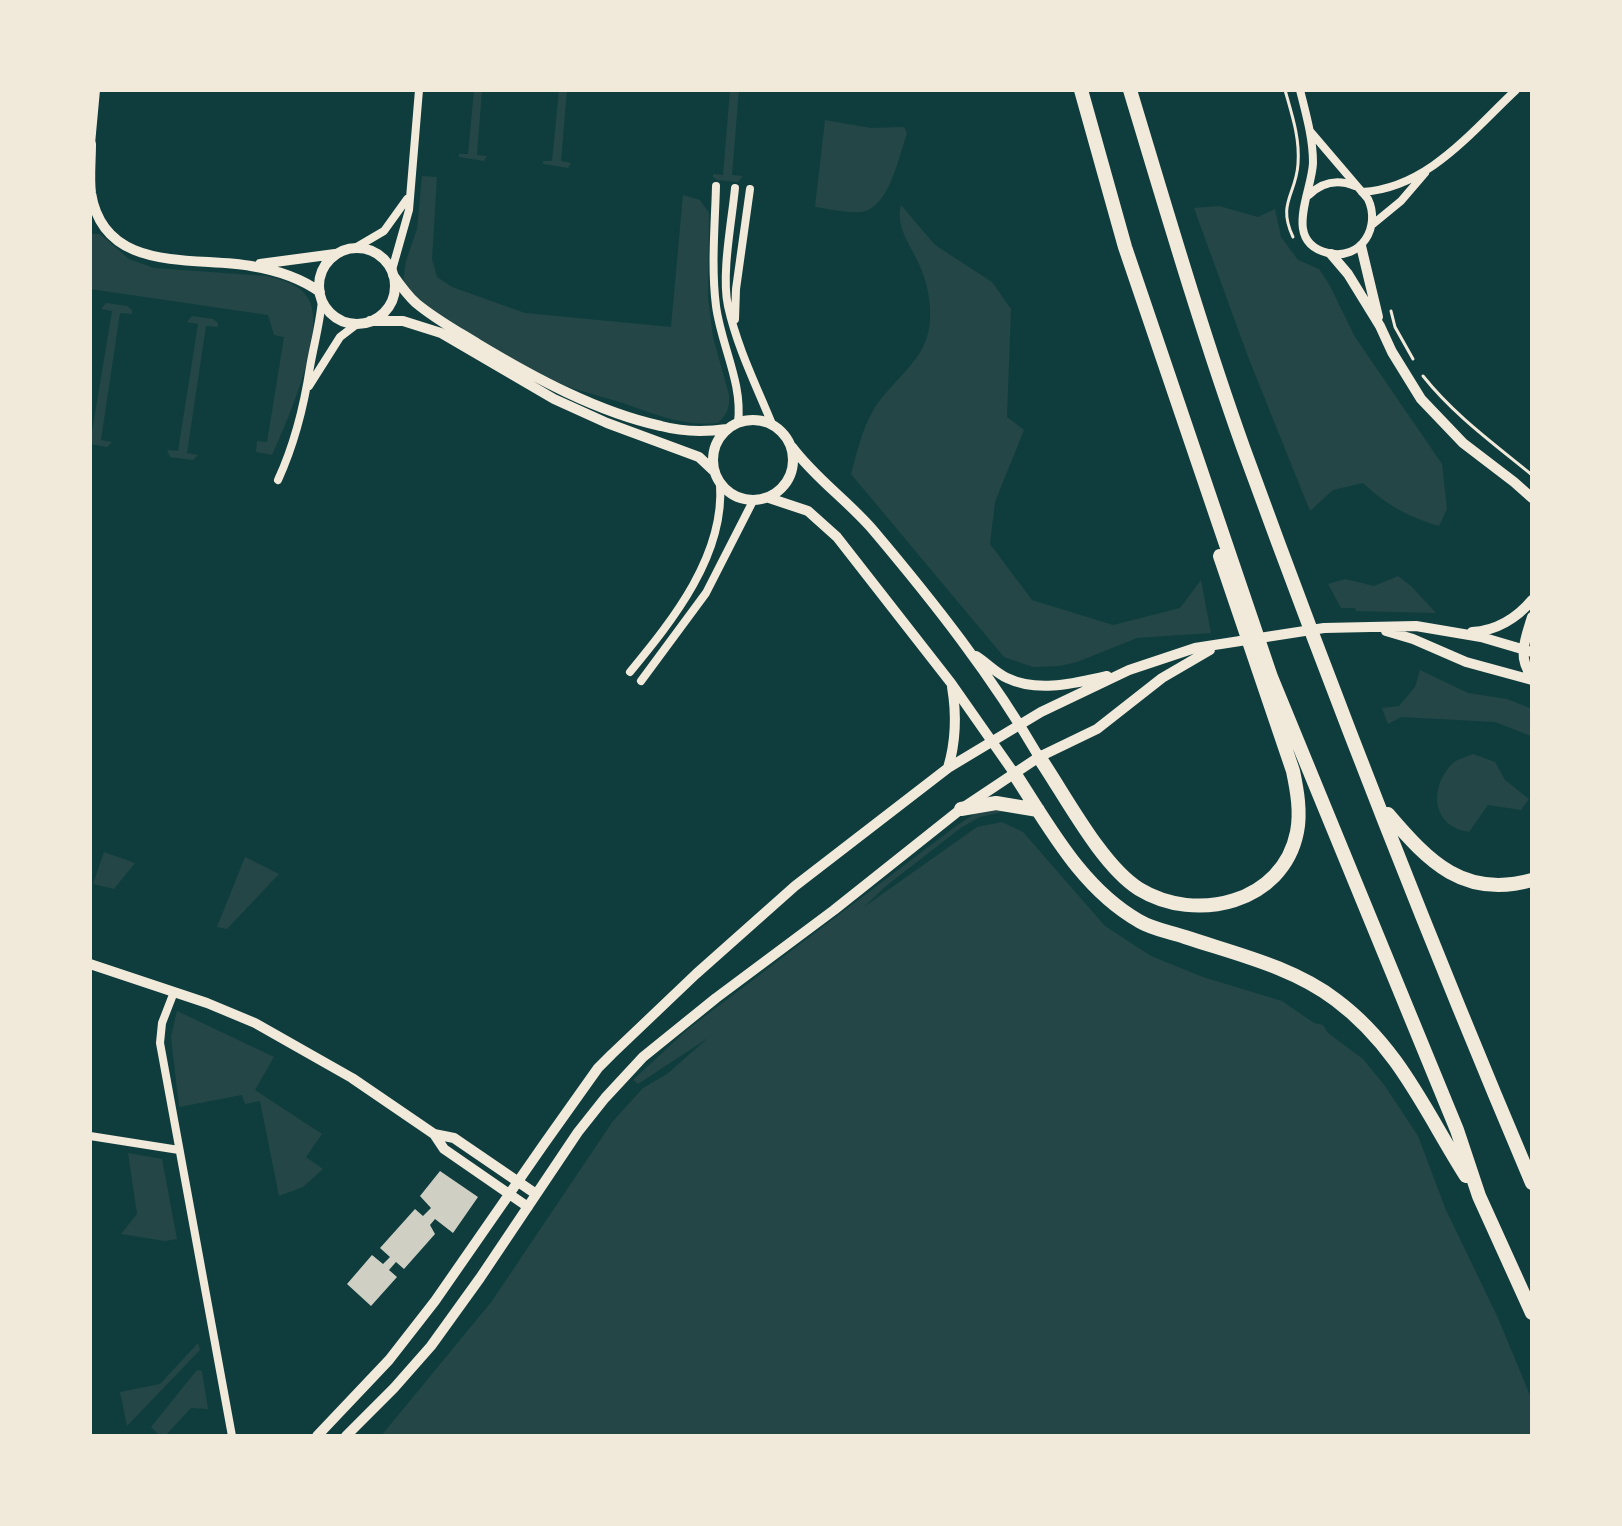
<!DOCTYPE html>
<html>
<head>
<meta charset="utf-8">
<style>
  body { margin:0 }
  #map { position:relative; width:1622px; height:1526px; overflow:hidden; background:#0f3d3e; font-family:"Exo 2",sans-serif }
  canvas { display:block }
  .frame { position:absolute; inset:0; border:92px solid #f1e9da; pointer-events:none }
</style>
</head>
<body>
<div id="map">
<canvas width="1622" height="1526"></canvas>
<div class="frame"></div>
</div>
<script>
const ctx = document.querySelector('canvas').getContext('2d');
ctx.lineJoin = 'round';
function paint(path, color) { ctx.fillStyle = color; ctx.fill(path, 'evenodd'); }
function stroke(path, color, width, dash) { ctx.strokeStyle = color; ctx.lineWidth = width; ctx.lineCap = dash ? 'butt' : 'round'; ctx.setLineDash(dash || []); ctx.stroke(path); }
paint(new Path2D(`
  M 474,90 L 482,90 L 477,155 L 487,156 L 484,161 L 459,157 L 459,154 L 468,154 Z
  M 559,90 L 567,90 L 561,161 L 571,163 L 568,168 L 543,164 L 543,161 L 552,161 Z
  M 730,90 L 739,90 L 732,175 L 743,176 L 738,182 L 717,180 L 713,177 L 713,174 L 723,175 Z
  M 825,120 L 871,128 L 904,127 L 907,133 C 899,156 889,210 860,212 C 846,213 829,209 815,207 Z
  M 422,176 L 437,177 L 432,259 L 437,277 L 452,287 L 525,313 L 671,327 L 683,195 L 700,200 L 709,213 L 708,297 L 713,337 L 729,395 C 730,408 727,414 718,423 C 684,427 654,414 623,403 C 607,398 591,394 575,389 C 526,372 436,322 403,282 L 406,261 L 417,229 Z
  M 901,205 L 935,245 L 992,282 L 1011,309 L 1007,417 L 1024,430 L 995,502 L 990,544 L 1032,600 L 1113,625 L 1180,608 L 1201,580 L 1211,633 L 1137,638 L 1077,662 L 1060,666 L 1033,667 L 1004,657 L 851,474 C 857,452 862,429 874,409 C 891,381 923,363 929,329 C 932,312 929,290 923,274 C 916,251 894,230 901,205 Z
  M 1219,206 L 1258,217 L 1275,209 L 1281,237 L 1298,260 L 1319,269 L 1329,284 L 1355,337 L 1442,464 L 1447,509 L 1439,526 C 1410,518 1385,504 1363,483 L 1333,490 L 1310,511 L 1247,354 L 1194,208 Z
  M 90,234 L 100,234 L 129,259 L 154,268 L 267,276 C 282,280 301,284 309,300 C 326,331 287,423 272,455 L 256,452 L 257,441 L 267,442 L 284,337 L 274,335 L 268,315 L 90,289 Z
  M 106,303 L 127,306 L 132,310 L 132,314 L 120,313 L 101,440 L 112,442 L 107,447 L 90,444 L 112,311 L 101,309 Z
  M 192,316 L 213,319 L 218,323 L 218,327 L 206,326 L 187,453 L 198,455 L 193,460 L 170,457 L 167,450 L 178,451 L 198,324 L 187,322 Z
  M 1398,576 L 1411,586 L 1436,613 L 1356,611 L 1355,608 L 1341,608 L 1328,584 L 1345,579 L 1374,586 Z
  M 1420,670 L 1468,693 L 1507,699 L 1532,709 L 1531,736 L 1495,722 L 1401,717 L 1388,724 L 1382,708 L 1399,706 L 1415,687 Z
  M 1473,754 L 1495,762 L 1505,780 L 1529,799 L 1521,810 L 1488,805 L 1469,832 C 1433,827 1428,790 1451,765 C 1455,760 1466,757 1473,754 Z
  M 994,809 L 1003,810 L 1002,812 L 980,817 L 962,827 L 886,886 L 864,907 L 977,827 L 1002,822 L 1023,832 L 1105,926 L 1151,956 L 1203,977 L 1282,1001 L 1314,1023 L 1323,1025 L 1328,1033 L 1363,1059 L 1385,1086 L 1418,1136 L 1446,1210 L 1498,1318 L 1532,1400 L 1532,1436 L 381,1436 L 492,1301 L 613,1121 L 643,1088 L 667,1074 L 708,1038 L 638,1084 L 633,1080 L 688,1029 L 956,826 L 976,813 Z
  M 104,852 L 135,863 L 114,889 L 93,884 Z
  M 245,857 L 279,874 L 227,929 L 217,927 Z
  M 177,1011 L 274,1057 L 255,1090 L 322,1134 L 306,1157 L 323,1169 L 303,1187 L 279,1196 L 260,1101 L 245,1104 L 242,1095 L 179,1107 L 171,1037 Z
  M 128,1153 L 162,1159 L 177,1239 L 165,1241 L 121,1234 L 137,1214 Z
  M 198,1343 L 200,1350 L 127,1426 L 120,1392 L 160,1384 Z
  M 197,1370 L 202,1371 L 208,1409 L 191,1408 L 165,1436 L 160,1436 L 151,1427 Z`), '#244646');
paint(new Path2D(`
  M 440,1171 L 478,1197 L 453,1233 L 435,1219 L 430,1225 L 435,1234 L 404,1269 L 396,1262 L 389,1270 L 397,1277 L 371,1306 L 347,1284 L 372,1255 L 383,1264 L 390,1257 L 380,1248 L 415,1209 L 423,1216 L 431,1208 L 420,1196 Z`), '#cfcfc3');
stroke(new Path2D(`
  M 1285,90 C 1292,115 1300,138 1298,164 C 1296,195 1277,203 1293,237
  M 1391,311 L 1395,327 L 1413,359
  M 1423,376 C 1454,415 1493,443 1532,475`), '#f1e9da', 3);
stroke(new Path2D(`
  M 1300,90 C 1306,114 1313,138 1313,163 C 1312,192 1282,242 1328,253 C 1362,261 1381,226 1368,199 L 1310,131
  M 91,144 L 96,90
  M 716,186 C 715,225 711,267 716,306 C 721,345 743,383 738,423
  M 735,188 C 732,220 721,275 728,306 C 737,347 756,385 772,424
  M 1362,192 C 1428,188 1471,132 1516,90
  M 1309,195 C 1322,182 1338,179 1355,186
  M 1373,224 L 1401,201 L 1425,173
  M 355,248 L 384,231 L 407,199
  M 392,270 L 409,210 L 419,90
  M 735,319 L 736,289 L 750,189
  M 309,386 L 340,337 L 357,324
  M 278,480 C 295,443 304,406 310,367 C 314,344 320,323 322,300
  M 630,672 C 673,620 725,555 720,484
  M 641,681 L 706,593 L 753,501
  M 174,992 L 162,1023 L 160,1043 L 232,1436
  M 90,1136 L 179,1150`), '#f1e9da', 8);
stroke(new Path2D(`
  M 91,144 C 91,160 89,178 91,193 C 104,274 193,256 251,266 C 276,270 299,277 320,292
  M 1361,246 L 1378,317
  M319 286a38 38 0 1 1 76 0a38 38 0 1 1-76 0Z
  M 1331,254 L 1348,274 L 1380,326 L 1392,352 L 1421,399 L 1463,443 L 1514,482 L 1532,498
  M 260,264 L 335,254
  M 393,275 C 400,285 407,295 416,303 C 435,319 457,331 478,344 C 533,377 597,412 661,426 C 683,432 705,432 727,429
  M 370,321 L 403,321 L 441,333 L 554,399 L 607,423 L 699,457 L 715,472
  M713 460a40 40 0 1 1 80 0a40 40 0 1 1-80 0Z
  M 792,447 C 815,478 847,500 873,530 C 933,601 992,676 1039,757
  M 769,498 L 808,511 L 837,537 L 951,683 L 1014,773
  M 1532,617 C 1525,640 1517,657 1532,677
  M 1386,631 L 1413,639 L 1466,662 L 1532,680
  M 1472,632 C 1496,631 1517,618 1532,600
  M 976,656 C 987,663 996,673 1007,678 C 1038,693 1075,683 1107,676
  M 948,768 C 956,741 957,716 952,687
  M 90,964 L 207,1003 L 255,1023 L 352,1078 L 434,1134 L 454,1138 L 536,1194
  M 434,1134 L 444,1149 L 528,1207
  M 317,1436 L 389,1360 L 435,1301 L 544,1144 L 598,1068 L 612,1054 L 696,974 L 795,886 L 948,768 L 1041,712 L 1129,670 L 1195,648 L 1324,628 L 1416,626 L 1481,637 L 1532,652
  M 346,1436 L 394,1388 L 431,1346 L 480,1278 L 578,1132 L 605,1098 L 643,1057 L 716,998 L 834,910 L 961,809 L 1039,757 L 1097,729 L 1162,678 L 1210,650`), '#f1e9da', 10);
stroke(new Path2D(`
  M 1081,90 L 1125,247 L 1271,677 L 1457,1130 L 1479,1196 L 1532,1313
  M 1130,90 C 1166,209 1201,329 1243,447 C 1333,694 1429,940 1532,1183
  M 1039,757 C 1065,795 1101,865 1139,889 C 1196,924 1283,903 1297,832 C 1301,812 1297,790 1293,771 L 1220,556
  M 1014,773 C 1049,826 1081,888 1139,921 C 1152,929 1170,932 1185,937 C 1236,954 1293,967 1336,1000 C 1399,1047 1426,1113 1466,1176
  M 961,809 L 996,803 L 1038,810
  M 1388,814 C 1429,862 1464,899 1532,880`), '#f1e9da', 14);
</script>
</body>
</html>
